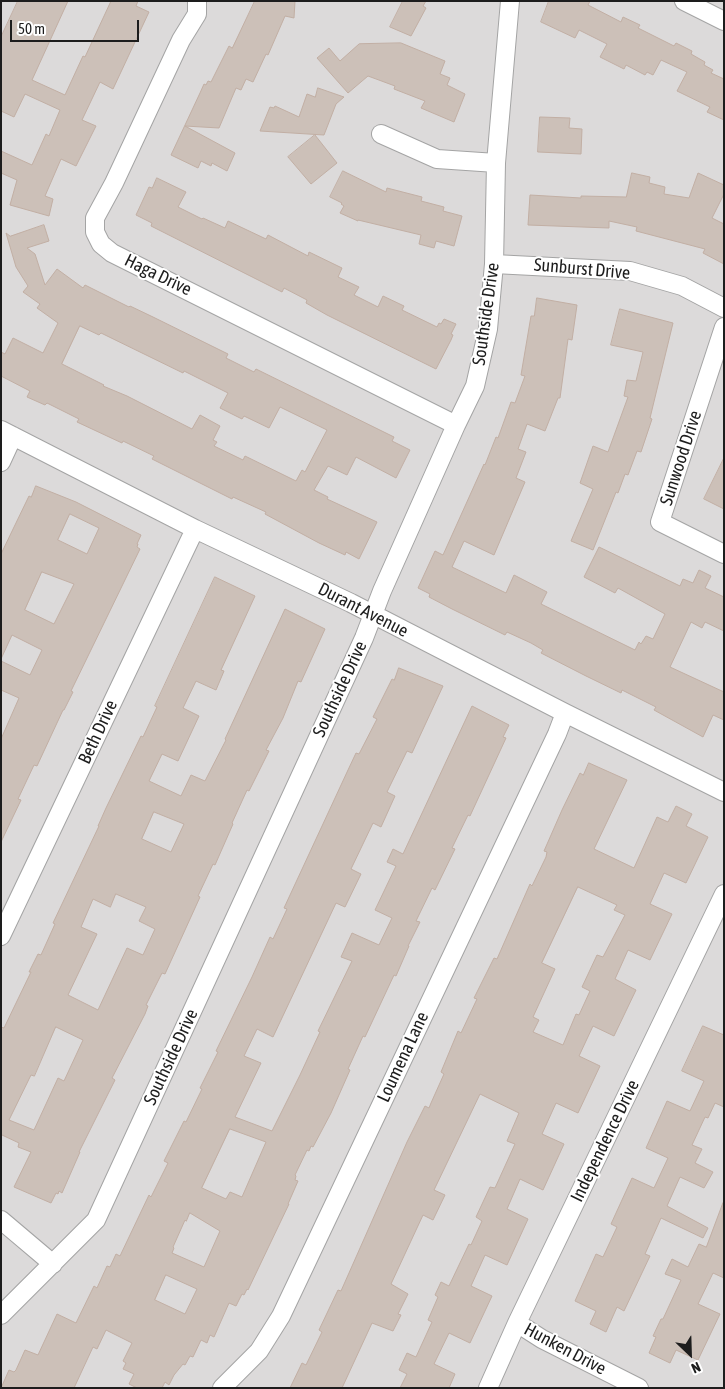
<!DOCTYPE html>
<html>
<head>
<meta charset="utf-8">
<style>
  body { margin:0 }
  #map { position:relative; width:725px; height:1389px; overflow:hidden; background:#efeae2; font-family:"Asap Condensed",sans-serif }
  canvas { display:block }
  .frame { position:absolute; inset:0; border:2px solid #1d1d1d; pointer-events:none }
  .north { position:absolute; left:665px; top:1329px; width:50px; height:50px; -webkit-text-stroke:4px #fff; paint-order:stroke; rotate:156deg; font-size:14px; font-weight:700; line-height:20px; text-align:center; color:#1d1d1d }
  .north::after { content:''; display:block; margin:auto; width:18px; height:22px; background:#1d1d1d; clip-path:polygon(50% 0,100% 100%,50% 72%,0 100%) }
  .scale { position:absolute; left:10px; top:20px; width:129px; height:22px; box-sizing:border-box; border:2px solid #1d1d1d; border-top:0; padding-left:6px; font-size:15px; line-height:18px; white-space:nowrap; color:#1d1d1d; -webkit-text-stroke:4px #fff; paint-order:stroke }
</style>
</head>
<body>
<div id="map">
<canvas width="725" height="1389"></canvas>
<div class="frame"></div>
<div class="north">N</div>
<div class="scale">50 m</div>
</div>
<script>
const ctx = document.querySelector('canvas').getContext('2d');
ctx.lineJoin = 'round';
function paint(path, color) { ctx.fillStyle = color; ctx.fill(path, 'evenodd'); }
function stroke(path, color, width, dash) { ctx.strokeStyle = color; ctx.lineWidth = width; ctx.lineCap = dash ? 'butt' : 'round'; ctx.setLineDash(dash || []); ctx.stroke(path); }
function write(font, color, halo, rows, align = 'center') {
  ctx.font = font + ' "Asap Condensed",sans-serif'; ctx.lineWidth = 4; ctx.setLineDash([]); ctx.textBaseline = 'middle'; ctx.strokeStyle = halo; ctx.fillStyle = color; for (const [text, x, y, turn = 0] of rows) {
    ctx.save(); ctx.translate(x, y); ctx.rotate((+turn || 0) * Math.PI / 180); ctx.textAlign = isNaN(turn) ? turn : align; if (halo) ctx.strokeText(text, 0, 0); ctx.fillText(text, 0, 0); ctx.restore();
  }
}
paint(new Path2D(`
  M 1,1 L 724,1 L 724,1388 L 1,1388 Z`), '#dcdada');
const building = new Path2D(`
  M 18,1 L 68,1 L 32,80 L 65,95 L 83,56 L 85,57 L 111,1 L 138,1 L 136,6 L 149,12 L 113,89 L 100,82 L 82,120 L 96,126 L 76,166 L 61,159 L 45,196 L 53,199 L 49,216 L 10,205 L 17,180 L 1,173 L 1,151 L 32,165 L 46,134 L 49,136 L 60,110 L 25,94 L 14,117 L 1,111 L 1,37 Z
  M 255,1 L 295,1 L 294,18 L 285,16 L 268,55 L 266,54 L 253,82 L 246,79 L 241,90 L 236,88 L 219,128 L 185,126 L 235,153 L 227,171 L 212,163 L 211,166 L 201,161 L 198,168 L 171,155 L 200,93 L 204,84 L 206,85 L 208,81 L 211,82 L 229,46 L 232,48 Z
  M 403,1 L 426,1 L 423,6 L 426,8 L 411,36 L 390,27 Z
  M 549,1 L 590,1 L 588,5 L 621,22 L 623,17 L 640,25 L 638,28 L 674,46 L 676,43 L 692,51 L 691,54 L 705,62 L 704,65 L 713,70 L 711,73 L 724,79 L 724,120 L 707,112 L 710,107 L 677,91 L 687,72 L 661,60 L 653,75 L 647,72 L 645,75 L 626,65 L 624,69 L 600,57 L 607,44 L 579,30 L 575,38 L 541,22 Z
  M 401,43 L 445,61 L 440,74 L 450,78 L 447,85 L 465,94 L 454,122 L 421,108 L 425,101 L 394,89 L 395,86 L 368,76 L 348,93 L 317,58 L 329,48 L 340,61 L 359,44 Z
  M 318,88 L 344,97 L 336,104 L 324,135 L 260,131 L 270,107 L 274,108 L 275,106 L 299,117 L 307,94 L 315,97 Z
  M 540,117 L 570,118 L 569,128 L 582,129 L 581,154 L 538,152 Z
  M 315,135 L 337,163 L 311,184 L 288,157 Z
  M 343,171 L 386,192 L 387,188 L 422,197 L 421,201 L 444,207 L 443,211 L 462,216 L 454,246 L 436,241 L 434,248 L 419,244 L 421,235 L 358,220 L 358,221 L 340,213 L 344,206 L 341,204 L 342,203 L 330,197 Z
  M 632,173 L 650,177 L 649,183 L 665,187 L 664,194 L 689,198 L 698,173 L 724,185 L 724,194 L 712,218 L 724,224 L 724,264 L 703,253 L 705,249 L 636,231 L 637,227 L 609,221 L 609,228 L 528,225 L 530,195 L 581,198 L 581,196 L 626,197 Z
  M 157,178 L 186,192 L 178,207 L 202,219 L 203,218 L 225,228 L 228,221 L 266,239 L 268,235 L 308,256 L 309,252 L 342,268 L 338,277 L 359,287 L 354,295 L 378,307 L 383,296 L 404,306 L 402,310 L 437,327 L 439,323 L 441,324 L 444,319 L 456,324 L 451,334 L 453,335 L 451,340 L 436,369 L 327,315 L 306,303 L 307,300 L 284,288 L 282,292 L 151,226 L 152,223 L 136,215 L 149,187 L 152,188 Z
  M 44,225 L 49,241 L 27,248 L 35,254 L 45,285 L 57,269 L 83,288 L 85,285 L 129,307 L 130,306 L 153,317 L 228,354 L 226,358 L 254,372 L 256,369 L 394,437 L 392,441 L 410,450 L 396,478 L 356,457 L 347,475 L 328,466 L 314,490 L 328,497 L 327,499 L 377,522 L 359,559 L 346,552 L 345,555 L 319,543 L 265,514 L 266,512 L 233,497 L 232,499 L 152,459 L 154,456 L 123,441 L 122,443 L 77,422 L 79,419 L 47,403 L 45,405 L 27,397 L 30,391 L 1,376 L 1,352 L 5,354 L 13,338 L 43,353 L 58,323 L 37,308 L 40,304 L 23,292 L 28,286 L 16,267 L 6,233 L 10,236 ZM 80,326 L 99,335 L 101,333 L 183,373 L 184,371 L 228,393 L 220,408 L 242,419 L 244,416 L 269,428 L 280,407 L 327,430 L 305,472 L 302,470 L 296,481 L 245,456 L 243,460 L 214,446 L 217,442 L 213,440 L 220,426 L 200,415 L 192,429 L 127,396 L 103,386 L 104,385 L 62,364 Z
  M 537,298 L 577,305 L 572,340 L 568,339 L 560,398 L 558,398 L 545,431 L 527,424 L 518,449 L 526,452 L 516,478 L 525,482 L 494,555 L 464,541 L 452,567 L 506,593 L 514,575 L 547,592 L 541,604 L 635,650 L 639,642 L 641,644 L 646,636 L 653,639 L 665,614 L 618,588 L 615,593 L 584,577 L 599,547 L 680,586 L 683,579 L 693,583 L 699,570 L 711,576 L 705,588 L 724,597 L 724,631 L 705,622 L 702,628 L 691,622 L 670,667 L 724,692 L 724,720 L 713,715 L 703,737 L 654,710 L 656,707 L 622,690 L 621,693 L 586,676 L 541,653 L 543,650 L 531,643 L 507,632 L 505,635 L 452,609 L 429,597 L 430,594 L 418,588 L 435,551 L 443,555 L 484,464 L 485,465 L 496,437 L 498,438 L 511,402 L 515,403 L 525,376 L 521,375 L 531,316 L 534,316 Z
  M 620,309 L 673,323 L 650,418 L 652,419 L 641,452 L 637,451 L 628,475 L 625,474 L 618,493 L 616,492 L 593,550 L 571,541 L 593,489 L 580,483 L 593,446 L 608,452 L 628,397 L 624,396 L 627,380 L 636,381 L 643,352 L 611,345 Z
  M 724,458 L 724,509 L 704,499 Z
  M 36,486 L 76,502 L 141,535 L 137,544 L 138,544 L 137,547 L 140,549 L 71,691 L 73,692 L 64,710 L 63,710 L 37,766 L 34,765 L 18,799 L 21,800 L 1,842 L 1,739 L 19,698 L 1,690 L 1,661 L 30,675 L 42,650 L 12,635 L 1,659 L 1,554 L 29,496 L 31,497 ZM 70,514 L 99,528 L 87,554 L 58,540 ZM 42,572 L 74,584 L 54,624 L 25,610 Z
  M 215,577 L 255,596 L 221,670 L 224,671 L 216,690 L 196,681 L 183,708 L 199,716 L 178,761 L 162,754 L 149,781 L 181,796 L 191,775 L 205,781 L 226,740 L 225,739 L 285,609 L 325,629 L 301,682 L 298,681 L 283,718 L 266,750 L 269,751 L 249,791 L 247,790 L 232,823 L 233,824 L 215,865 L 213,864 L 198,896 L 200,897 L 165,974 L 162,973 L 146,1005 L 148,1006 L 145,1014 L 112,1078 L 115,1080 L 79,1152 L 80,1152 L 62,1193 L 59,1191 L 58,1194 L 56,1193 L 51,1203 L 14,1187 L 31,1152 L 18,1147 L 19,1143 L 2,1135 L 1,1136 L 1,1027 L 4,1028 L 31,972 L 29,972 L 38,954 L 41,955 L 55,924 L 53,923 L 99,826 L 98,826 L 106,808 L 141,736 L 143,737 L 157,707 L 155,706 ZM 154,812 L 184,824 L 171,852 L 142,839 ZM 116,894 L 146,907 L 139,921 L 155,929 L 143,955 L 127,948 L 98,1010 L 68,995 L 97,934 L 81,927 L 93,899 L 110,907 ZM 56,1027 L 83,1040 L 64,1081 L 58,1078 L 34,1130 L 9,1120 L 31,1075 L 34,1076 Z
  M 399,668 L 443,686 L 412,753 L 407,751 L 387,792 L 395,796 L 381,827 L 373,823 L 351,869 L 361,874 L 345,907 L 336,903 L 273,1037 L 257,1029 L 244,1056 L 261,1063 L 235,1117 L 272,1131 L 300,1075 L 320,1032 L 318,1031 L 352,961 L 341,957 L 352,933 L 379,945 L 392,918 L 375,910 L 396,866 L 387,862 L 393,849 L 403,854 L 472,706 L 509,725 L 503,737 L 506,738 L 470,816 L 468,815 L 452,848 L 455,849 L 435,890 L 432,888 L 416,921 L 420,922 L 408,946 L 409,946 L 396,976 L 394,975 L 365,1037 L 363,1036 L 348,1069 L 350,1070 L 331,1113 L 313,1147 L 311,1146 L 309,1151 L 307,1150 L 295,1175 L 296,1176 L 295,1180 L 298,1181 L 288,1204 L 289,1204 L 248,1290 L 247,1289 L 244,1295 L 242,1294 L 236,1306 L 229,1303 L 214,1337 L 210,1335 L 207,1343 L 201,1340 L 193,1357 L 190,1356 L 185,1365 L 183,1364 L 174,1375 L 169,1385 L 165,1382 L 162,1388 L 137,1388 L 129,1384 L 134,1374 L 123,1369 L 126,1363 L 123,1361 L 132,1343 L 106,1330 L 97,1349 L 93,1347 L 74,1388 L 1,1388 L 9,1370 L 14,1372 L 16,1370 L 25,1350 L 38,1355 L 57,1314 L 76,1323 L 94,1286 L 97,1288 L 107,1266 L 110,1267 L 116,1254 L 120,1256 L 149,1195 L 151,1197 L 168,1163 L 164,1161 L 184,1121 L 186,1122 L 202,1089 L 200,1088 L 218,1052 L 216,1051 L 252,977 L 270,937 L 273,939 L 287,909 L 284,908 L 348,770 L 356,753 L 359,754 L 377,719 L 373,717 L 392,679 L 394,680 ZM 230,1129 L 266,1142 L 242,1197 L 230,1192 L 226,1199 L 202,1188 ZM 190,1213 L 220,1231 L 204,1267 L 172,1253 L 174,1248 L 173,1247 L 185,1220 L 186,1221 ZM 166,1275 L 197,1289 L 185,1314 L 155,1300 Z
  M 589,763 L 627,780 L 594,849 L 634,868 L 657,817 L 668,822 L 676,806 L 692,814 L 686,826 L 708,837 L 686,883 L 664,873 L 650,904 L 672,914 L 650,960 L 628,950 L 615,979 L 636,990 L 614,1036 L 593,1026 L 579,1056 L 600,1066 L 578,1113 L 556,1103 L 542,1134 L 564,1144 L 543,1190 L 520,1179 L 507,1209 L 528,1219 L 507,1265 L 485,1255 L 471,1286 L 492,1296 L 470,1343 L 449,1333 L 434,1364 L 455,1374 L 449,1388 L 400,1388 L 407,1374 L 399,1370 L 407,1353 L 416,1357 L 432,1322 L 428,1320 L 438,1297 L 435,1295 L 441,1282 L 449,1286 L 469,1244 L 471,1245 L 482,1221 L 476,1217 L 490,1187 L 495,1188 L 515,1144 L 507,1141 L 519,1113 L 480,1094 L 434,1190 L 445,1195 L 433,1220 L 423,1215 L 391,1284 L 408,1294 L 398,1314 L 401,1315 L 393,1331 L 372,1323 L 342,1388 L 290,1388 L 302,1363 L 306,1365 L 322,1332 L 319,1330 L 338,1290 L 341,1291 L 407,1142 L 425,1106 L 429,1108 L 431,1103 L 444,1074 L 441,1072 L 458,1031 L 461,1033 L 477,999 L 474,998 L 494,958 L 497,959 L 530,884 L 532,886 L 546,857 L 547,852 L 544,851 L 562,810 L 580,773 L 583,775 ZM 578,887 L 617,905 L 614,910 L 625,915 L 603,957 L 597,955 L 582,987 L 590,991 L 579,1015 L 576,1014 L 563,1045 L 533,1032 L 539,1020 L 533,1017 L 555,969 L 542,963 Z
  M 703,1026 L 724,1035 L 724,1107 L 715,1103 L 708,1118 L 705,1117 L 692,1145 L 702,1149 L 695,1163 L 713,1172 L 704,1188 L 680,1177 L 667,1206 L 708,1228 L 703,1238 L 661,1218 L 645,1254 L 650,1256 L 624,1311 L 617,1307 L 606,1332 L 590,1324 L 596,1311 L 575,1301 L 596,1254 L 603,1257 L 617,1227 L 611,1224 L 632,1178 L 654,1188 L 668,1158 L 646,1148 L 667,1101 L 690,1111 L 704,1081 L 682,1071 Z
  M 723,1203 L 724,1278 L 713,1273 L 698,1304 L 720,1314 L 698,1360 L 676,1350 L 670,1363 L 649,1353 L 656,1337 L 653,1336 L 661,1319 L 663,1319 L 681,1280 L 665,1274 L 672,1259 L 688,1267 L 699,1244 L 706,1247 Z`);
paint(building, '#ccc0b8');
stroke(building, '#c2afa4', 1);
const minor = new Path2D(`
  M 197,1 L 197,14 L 181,40 L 114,183 L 95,218 L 95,232 L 101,244 L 112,253 L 456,425
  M 684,1 L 724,21
  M 381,134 L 437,159 L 496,163
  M 494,264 L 630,271 L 682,286 L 724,308
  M 724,327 L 660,522 L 724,554
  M 1,430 L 195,529 L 351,603 L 565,713 L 724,792
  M 1,462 L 13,436
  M 1,936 L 195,529
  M 1,1220 L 53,1264
  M 1,1315 L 96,1220 L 364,638 L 382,591 L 456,425 L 475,386 L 488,329 L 494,264 L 496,163 L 510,1
  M 517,1323 L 542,1339 L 639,1388
  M 222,1388 L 259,1351 L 281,1316 L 557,734 L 565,713
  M 488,1388 L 517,1323 L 724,894`);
stroke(minor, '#a4a4a4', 20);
stroke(minor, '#fff', 18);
write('18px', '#1d1d1d', '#fff', [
  ["Sunburst Drive",582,269,5],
  ["Haga Drive",158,275,26],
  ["Southside Drive",486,314,-82],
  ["Sunwood Drive",681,458,-72],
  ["Durant Avenue",363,610,27],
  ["Southside Drive",340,689,-65],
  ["Beth Drive",98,732,-65],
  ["Southside Drive",171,1057,-65],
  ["Loumena Lane",403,1057,-65],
  ["Independence Drive",605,1141,-64],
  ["Hunken Drive",565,1349,28]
]);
</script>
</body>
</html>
